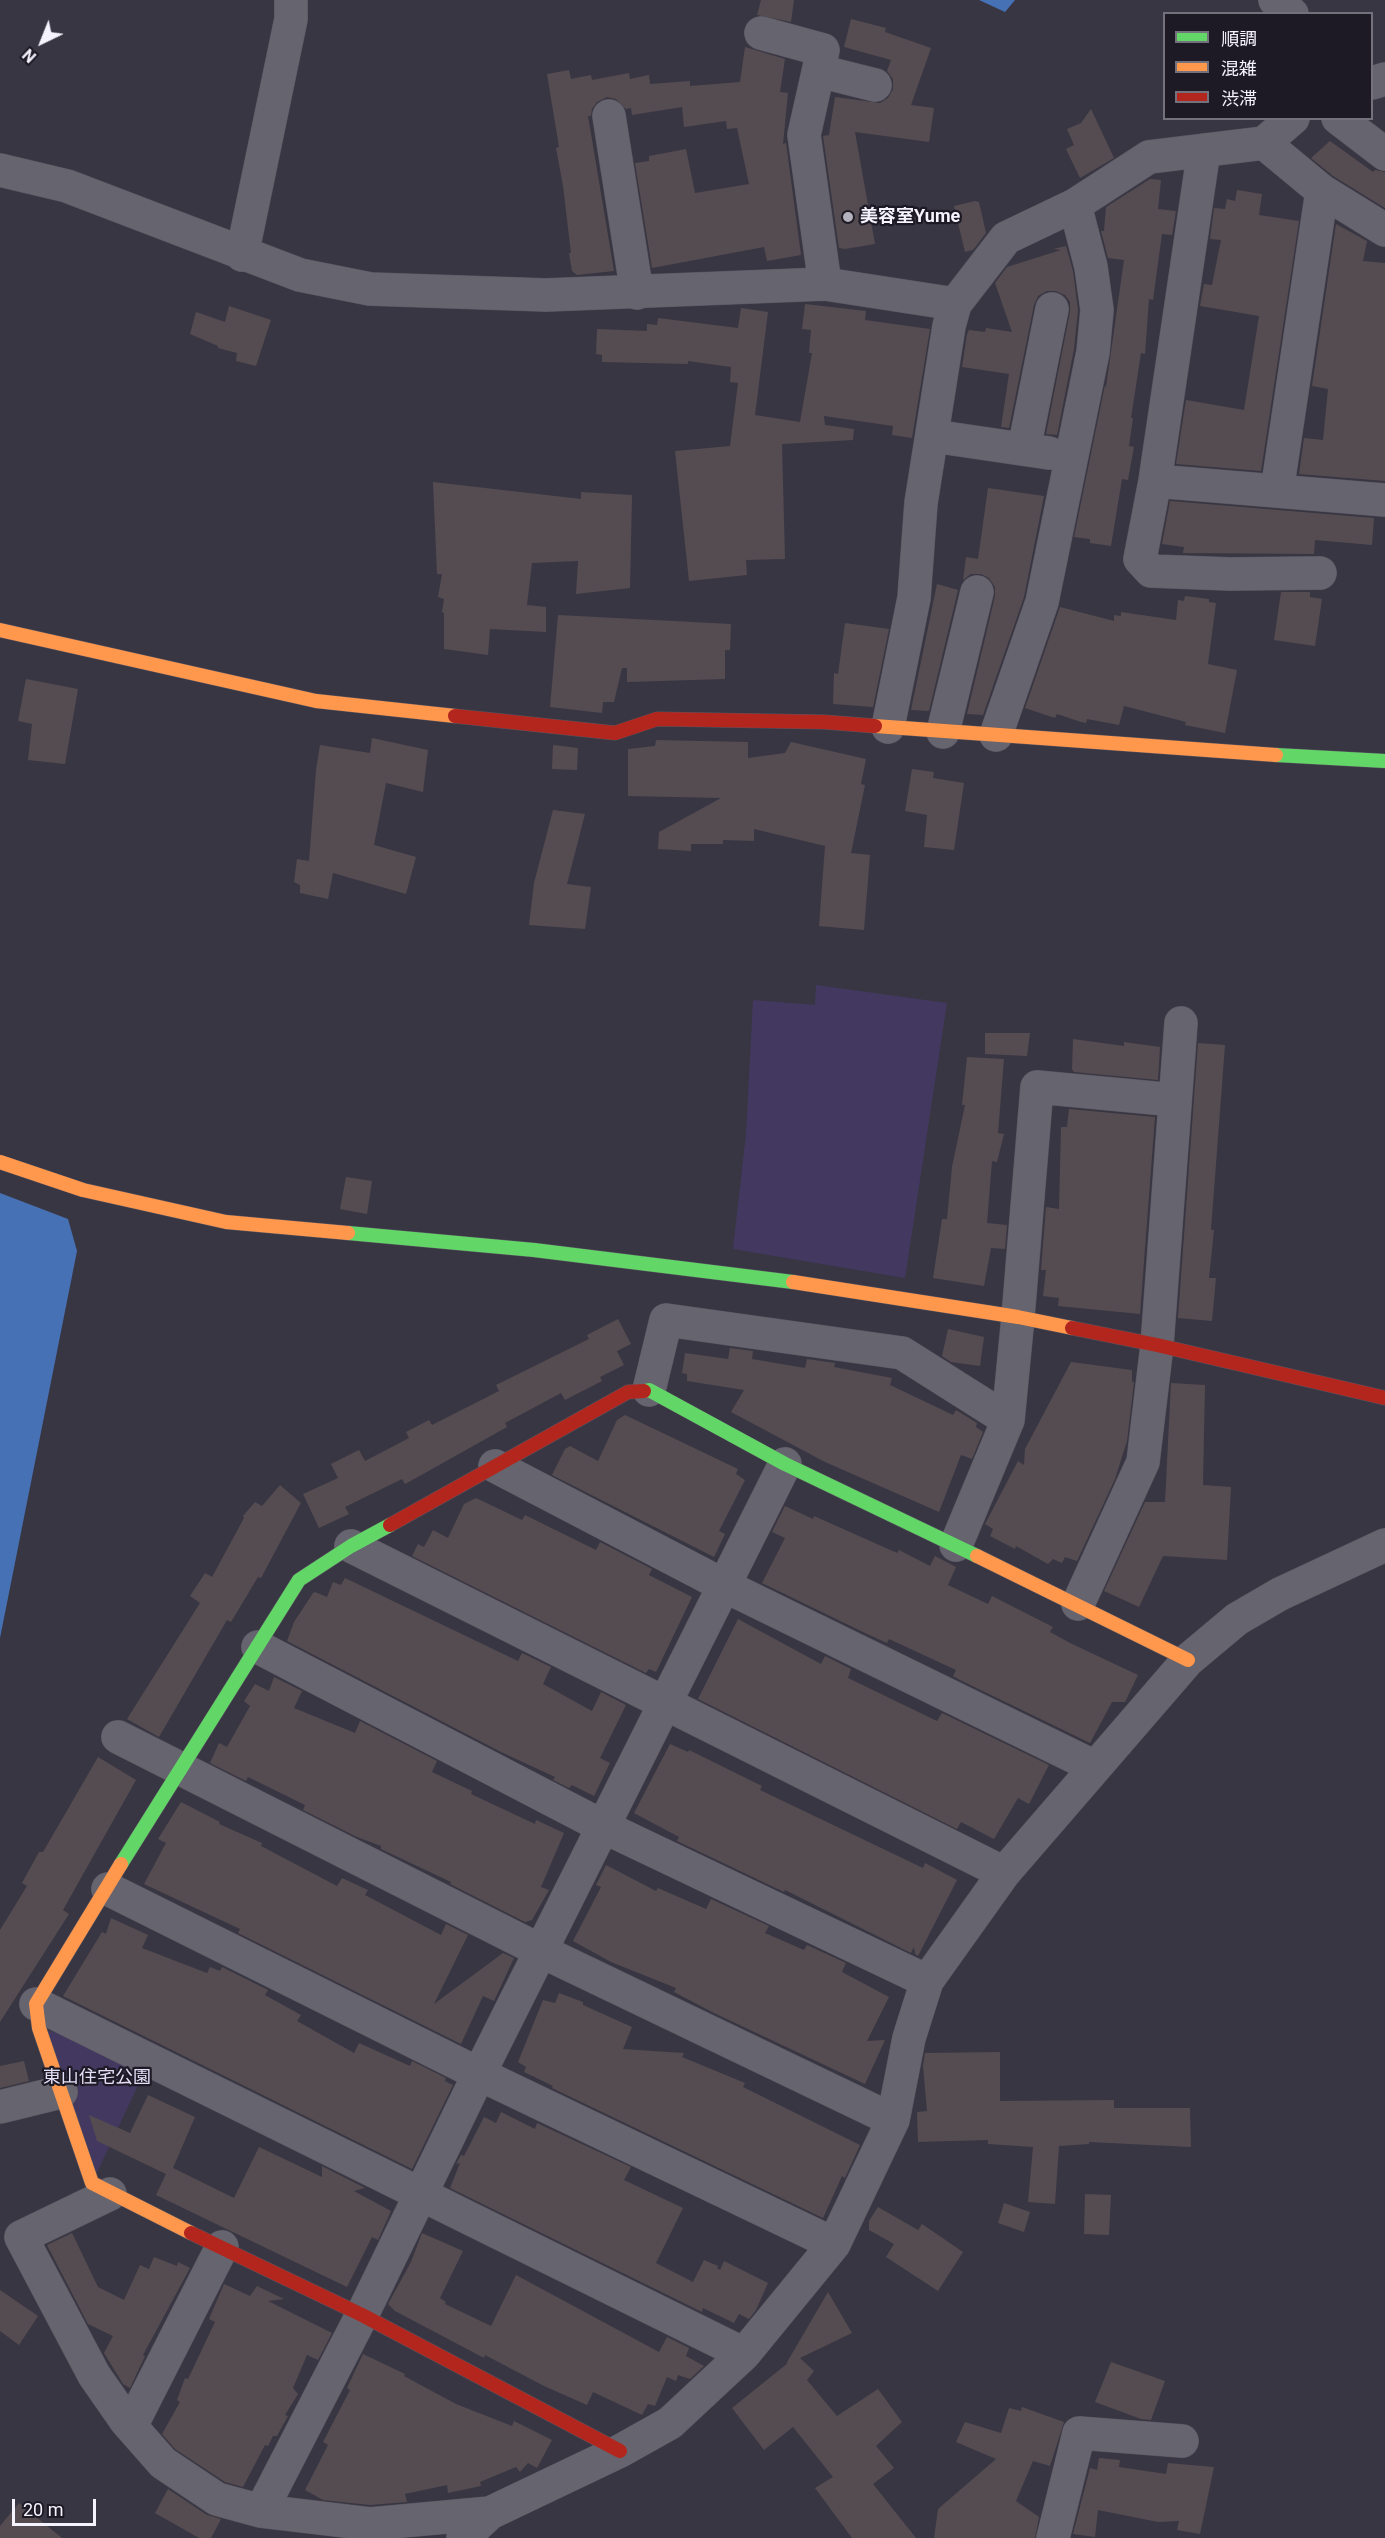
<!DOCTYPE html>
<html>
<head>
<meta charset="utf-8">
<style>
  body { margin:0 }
  #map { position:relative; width:1385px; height:2538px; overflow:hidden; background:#393643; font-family:Roboto,"Noto Sans JP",sans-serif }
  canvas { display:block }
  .legend { position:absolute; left:1163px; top:12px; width:210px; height:108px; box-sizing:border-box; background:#1d1a26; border:2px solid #73717c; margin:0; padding:8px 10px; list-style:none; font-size:18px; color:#f5f3fd }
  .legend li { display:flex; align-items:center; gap:12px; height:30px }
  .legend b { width:30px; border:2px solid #73717c }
  .north { position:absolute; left:12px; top:12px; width:60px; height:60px; -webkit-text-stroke:4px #1d1a26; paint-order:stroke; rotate:223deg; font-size:16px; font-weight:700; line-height:24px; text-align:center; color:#f5f3fd }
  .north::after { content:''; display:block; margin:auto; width:21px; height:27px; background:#f5f3fd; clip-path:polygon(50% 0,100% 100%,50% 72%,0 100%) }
  .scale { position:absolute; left:12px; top:2499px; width:84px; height:27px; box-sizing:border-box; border:3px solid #f5f3fd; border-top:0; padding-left:8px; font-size:18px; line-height:21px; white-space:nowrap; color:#f5f3fd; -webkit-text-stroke:4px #1d1a26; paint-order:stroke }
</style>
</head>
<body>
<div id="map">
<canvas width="1385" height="2538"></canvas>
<ul class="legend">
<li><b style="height:8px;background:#63d668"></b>順調</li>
<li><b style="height:8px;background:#ff974d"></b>混雑</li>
<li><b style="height:8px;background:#b3261e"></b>渋滞</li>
</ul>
<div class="north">N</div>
<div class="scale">20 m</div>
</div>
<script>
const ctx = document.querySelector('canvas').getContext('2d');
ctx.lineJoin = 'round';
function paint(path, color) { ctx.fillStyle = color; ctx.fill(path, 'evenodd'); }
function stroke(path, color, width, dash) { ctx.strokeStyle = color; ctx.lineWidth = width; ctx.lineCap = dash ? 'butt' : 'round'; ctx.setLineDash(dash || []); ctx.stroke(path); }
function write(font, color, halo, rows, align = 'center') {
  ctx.font = font + ' Roboto,"Noto Sans JP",sans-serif'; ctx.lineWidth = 4.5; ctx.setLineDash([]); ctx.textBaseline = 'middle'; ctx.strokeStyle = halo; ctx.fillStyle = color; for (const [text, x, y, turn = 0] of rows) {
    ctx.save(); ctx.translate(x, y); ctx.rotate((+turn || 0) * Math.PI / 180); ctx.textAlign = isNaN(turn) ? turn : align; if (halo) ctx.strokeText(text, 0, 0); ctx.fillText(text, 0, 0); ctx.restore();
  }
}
paint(new Path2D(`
  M 816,985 L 947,1003 L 905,1278 L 733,1249 L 746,1134 L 753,1000 L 815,1005 Z
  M 39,2028 L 150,2060 L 92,2183 Z`), '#433960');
paint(new Path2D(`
  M 979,0 L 1015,0 L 1005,12 Z
  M 0,1193 L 68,1219 L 77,1251 L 0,1638 Z`), '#4771b5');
paint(new Path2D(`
  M 761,0 L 794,0 L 791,22 L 757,15 Z
  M 851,19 L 886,28 L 885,32 L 931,48 L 911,105 L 934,108 L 929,142 L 855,132 L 875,244 L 845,249 L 839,248 L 823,136 L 829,135 L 835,97 L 880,103 L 888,98 L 893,89 L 893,79 L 887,71 L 891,60 L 844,47 Z
  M 745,47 L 785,59 L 780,92 L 788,93 L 783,144 L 786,143 L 801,255 L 767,261 L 764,247 L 652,268 L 635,163 L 649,161 L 649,156 L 686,149 L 695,193 L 749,184 L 737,128 L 727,129 L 726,121 L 684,127 L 682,107 L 632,115 L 631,108 L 626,109 L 616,99 L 607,97 L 597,102 L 592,109 L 591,116 L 588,116 L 614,271 L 577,275 L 572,271 L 569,253 L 571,253 L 563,186 L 556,148 L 559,147 L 547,74 L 569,70 L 571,79 L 591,75 L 592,80 L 629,73 L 630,79 L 649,75 L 650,84 L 690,81 L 690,86 L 740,82 Z
  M 1091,109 L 1114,158 L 1080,178 L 1066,149 L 1074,145 L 1067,129 L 1081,123 Z
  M 1330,141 L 1373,172 L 1375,170 L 1385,172 L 1385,208 L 1333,176 L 1311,158 Z
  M 1150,179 L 1161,180 L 1158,209 L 1176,211 L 1172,235 L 1162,234 L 1153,300 L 1149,299 L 1145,354 L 1141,353 L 1131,418 L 1133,418 L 1129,446 L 1134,447 L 1128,480 L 1122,479 L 1111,546 L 1090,543 L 1090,539 L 1074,537 L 1105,385 L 1106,387 L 1124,260 L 1108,258 L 1101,231 L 1104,231 L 1106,207 Z
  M 1237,190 L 1262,194 L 1259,215 L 1299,221 L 1261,471 L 1176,464 L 1186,400 L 1244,410 L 1259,316 L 1200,306 L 1204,284 L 1212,285 L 1221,240 L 1210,239 L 1214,208 L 1225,209 L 1227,199 L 1235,201 Z
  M 975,201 L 979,202 L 986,233 L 973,250 L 965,252 L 954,206 Z
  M 1336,224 L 1367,241 L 1363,261 L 1385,263 L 1385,481 L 1299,474 L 1304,438 L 1323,440 L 1328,389 L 1312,386 Z
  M 1066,246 L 1073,271 L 1078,310 L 1074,349 L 1057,435 L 1046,434 L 1070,312 L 1070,302 L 1065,295 L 1055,291 L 1047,291 L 1038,296 L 1034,305 L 1009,428 L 1001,427 L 1009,374 L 962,367 L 967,334 L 969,330 L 985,332 L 986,328 L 1012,332 L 995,283 L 1007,267 L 1061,250 L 1053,249 Z
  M 805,304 L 866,311 L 865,320 L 930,329 L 912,438 L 892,435 L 893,426 L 824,416 L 825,425 L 854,429 L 853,440 L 782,444 L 785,559 L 746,560 L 747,575 L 689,581 L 675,451 L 730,446 L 738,383 L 730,382 L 731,367 L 688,361 L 688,364 L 602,362 L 602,355 L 596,354 L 597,329 L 647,331 L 647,324 L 657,325 L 658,318 L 738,328 L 741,308 L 768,312 L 755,415 L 800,422 L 812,353 L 809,353 L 811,330 L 802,329 Z
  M 229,306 L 271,320 L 256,366 L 236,361 L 237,353 L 218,348 L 218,346 L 190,334 L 196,312 L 225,322 Z
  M 433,482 L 581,499 L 581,492 L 632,495 L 630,588 L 576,594 L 578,561 L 532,563 L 527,605 L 546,607 L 546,632 L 490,629 L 488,655 L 444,649 L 444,613 L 442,612 L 444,599 L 438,597 L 442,574 L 437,574 Z
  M 988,488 L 1044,496 L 1024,597 L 983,715 L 967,714 L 995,596 L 995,587 L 989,578 L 981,574 L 971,574 L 963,580 L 966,557 L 978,559 Z
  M 1170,501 L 1374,518 L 1372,545 L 1315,540 L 1314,554 L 1183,553 L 1184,547 L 1162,544 Z
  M 937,584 L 958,590 L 929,711 L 911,710 Z
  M 1281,592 L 1310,592 L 1310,597 L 1322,599 L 1315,646 L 1274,640 Z
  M 1185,596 L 1209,599 L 1209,602 L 1216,603 L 1208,664 L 1237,670 L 1225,733 L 1185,725 L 1186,722 L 1124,706 L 1119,725 L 1087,719 L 1086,723 L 1081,722 L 1057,714 L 1055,718 L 1025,708 L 1060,607 L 1114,621 L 1114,615 L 1121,616 L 1121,612 L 1176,620 L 1178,600 L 1184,601 Z
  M 558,615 L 731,624 L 730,650 L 725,650 L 725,679 L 627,682 L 627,668 L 622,668 L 614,702 L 603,702 L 602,713 L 550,707 Z
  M 845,623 L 889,629 L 873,707 L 833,704 L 834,673 L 838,674 Z
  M 26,679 L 78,689 L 65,764 L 28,760 L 32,724 L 18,721 Z
  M 372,738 L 428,750 L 423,792 L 386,783 L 374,845 L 416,857 L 406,894 L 333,873 L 328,899 L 300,893 L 300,885 L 294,882 L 297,859 L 309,861 L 316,770 L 320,745 L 370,753 Z
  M 656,740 L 748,742 L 748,758 L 785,753 L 791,742 L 866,759 L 861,784 L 865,785 L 851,853 L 870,855 L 864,930 L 819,926 L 825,846 L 754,829 L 754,841 L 723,840 L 723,844 L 691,844 L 691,851 L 658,849 L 659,832 L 721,798 L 628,796 L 628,749 L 655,746 Z
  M 553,745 L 578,748 L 577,770 L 552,769 Z
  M 912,769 L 934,772 L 933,778 L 964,783 L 954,850 L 924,847 L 927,815 L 905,811 Z
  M 553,810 L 585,814 L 567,884 L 591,887 L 585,929 L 529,925 L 534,883 Z
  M 985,1033 L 1030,1033 L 1027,1056 L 985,1054 Z
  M 1073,1039 L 1124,1046 L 1124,1042 L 1160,1047 L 1158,1080 L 1074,1072 L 1072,1069 Z
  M 1198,1043 L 1225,1045 L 1211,1230 L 1214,1230 L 1209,1278 L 1216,1278 L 1212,1321 L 1178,1318 Z
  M 967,1057 L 1004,1059 L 998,1133 L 1004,1134 L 997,1162 L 992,1161 L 987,1223 L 1007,1225 L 1005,1249 L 991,1248 L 984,1286 L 933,1278 L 942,1219 L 947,1219 L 952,1167 L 965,1105 L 962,1105 Z
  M 1069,1109 L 1155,1117 L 1140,1314 L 1058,1306 L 1059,1298 L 1043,1296 L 1046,1270 L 1041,1270 L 1046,1207 L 1059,1209 L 1061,1127 L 1067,1127 Z
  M 346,1177 L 372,1181 L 367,1214 L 340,1209 Z
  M 618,1319 L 631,1344 L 617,1351 L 624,1365 L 600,1377 L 602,1381 L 565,1400 L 561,1393 L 505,1423 L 507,1427 L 425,1473 L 405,1484 L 402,1479 L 345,1507 L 349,1514 L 319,1528 L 303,1494 L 338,1478 L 331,1464 L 359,1450 L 365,1461 L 409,1438 L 406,1432 L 429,1420 L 432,1425 L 499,1391 L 496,1385 L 589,1339 L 587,1335 Z
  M 948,1329 L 984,1337 L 980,1366 L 951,1362 L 942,1356 Z
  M 730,1348 L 753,1351 L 752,1359 L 805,1368 L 807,1359 L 835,1363 L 834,1367 L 892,1378 L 890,1385 L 953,1415 L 956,1410 L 977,1423 L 976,1427 L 983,1432 L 972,1459 L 961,1455 L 939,1512 L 825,1462 L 731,1412 L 744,1390 L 687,1381 L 687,1374 L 682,1373 L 685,1353 L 728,1359 Z
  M 1071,1362 L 1132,1370 L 1132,1382 L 1134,1382 L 1127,1441 L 1115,1479 L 1077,1561 L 1065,1557 L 1062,1563 L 1053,1559 L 1048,1564 L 1016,1546 L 1015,1549 L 990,1536 L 993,1529 L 985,1524 L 1018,1461 L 1024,1465 L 1025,1449 Z
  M 1171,1383 L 1205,1385 L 1203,1485 L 1231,1487 L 1227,1560 L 1163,1556 L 1139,1607 L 1104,1591 L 1145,1502 L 1165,1502 Z
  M 625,1415 L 738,1469 L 736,1474 L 745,1480 L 719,1531 L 725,1534 L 714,1557 L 552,1475 L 565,1449 L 570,1446 L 598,1461 L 617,1420 Z
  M 280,1485 L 301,1503 L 261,1578 L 258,1577 L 231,1622 L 227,1620 L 159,1737 L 127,1719 L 200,1603 L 190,1596 L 205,1573 L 212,1577 L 244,1518 L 243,1516 L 255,1502 L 262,1506 Z
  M 476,1498 L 522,1520 L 525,1515 L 596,1550 L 600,1542 L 652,1569 L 649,1575 L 692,1597 L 656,1672 L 649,1669 L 646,1673 L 412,1556 L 418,1544 L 424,1547 L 433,1530 L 448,1538 L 464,1504 Z
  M 785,1506 L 813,1519 L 814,1516 L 897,1553 L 899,1550 L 930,1566 L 935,1556 L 956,1567 L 948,1585 L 988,1604 L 992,1596 L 1053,1627 L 1050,1632 L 1070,1643 L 1138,1675 L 1125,1702 L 1112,1702 L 1090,1743 L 960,1680 L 953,1676 L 956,1670 L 889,1639 L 887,1643 L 865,1633 L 762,1583 L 785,1538 L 772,1532 Z
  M 345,1578 L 518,1661 L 522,1653 L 551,1667 L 543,1684 L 592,1711 L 601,1692 L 626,1705 L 600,1758 L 610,1763 L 594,1796 L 572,1785 L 569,1788 L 553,1780 L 555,1777 L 501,1752 L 287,1641 L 294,1622 L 313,1593 L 315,1592 L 327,1597 L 333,1582 L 341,1585 Z
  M 738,1619 L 821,1664 L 825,1656 L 851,1669 L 848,1678 L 937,1721 L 942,1713 L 1049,1765 L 1029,1804 L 1018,1798 L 994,1839 L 961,1822 L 957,1829 L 698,1699 Z
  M 274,1677 L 302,1691 L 294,1708 L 355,1733 L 360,1721 L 437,1761 L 432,1772 L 472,1791 L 471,1794 L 535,1824 L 536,1820 L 564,1833 L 541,1887 L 549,1890 L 532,1920 L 525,1922 L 450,1884 L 451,1882 L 381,1849 L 381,1846 L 357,1837 L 303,1810 L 305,1805 L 248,1777 L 246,1781 L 210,1763 L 219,1743 L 227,1747 L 250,1706 L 244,1701 L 255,1684 L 269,1691 Z
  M 670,1744 L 688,1752 L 689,1750 L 762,1786 L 760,1790 L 923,1868 L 925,1863 L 957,1880 L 918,1956 L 915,1954 L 914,1947 L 911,1953 L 785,1890 L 784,1892 L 677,1841 L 679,1837 L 634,1813 Z
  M 98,1757 L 136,1780 L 63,1910 L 69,1914 L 0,2022 L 0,1930 L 27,1886 L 22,1883 L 39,1852 L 43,1852 Z
  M 181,1802 L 220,1822 L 219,1824 L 262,1843 L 261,1846 L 337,1886 L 342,1878 L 368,1890 L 365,1895 L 441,1935 L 446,1924 L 468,1935 L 434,2004 L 503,1953 L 514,1958 L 494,2001 L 483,1996 L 461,2044 L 238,1933 L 240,1929 L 144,1884 L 166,1843 L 158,1839 Z
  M 606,1865 L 656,1891 L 658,1888 L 706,1909 L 711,1899 L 769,1926 L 765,1933 L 804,1950 L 807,1945 L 846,1963 L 842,1972 L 889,1997 L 867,2041 L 885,2040 L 865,2084 L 714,2013 L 674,1992 L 676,1988 L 611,1962 L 573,1941 L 601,1887 L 596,1885 Z
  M 111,1918 L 148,1935 L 142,1948 L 207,1973 L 210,1967 L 220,1971 L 222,1967 L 268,1990 L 265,1995 L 301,2015 L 297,2021 L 354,2053 L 359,2043 L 410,2066 L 412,2061 L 446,2078 L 445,2081 L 453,2085 L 412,2169 L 63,1996 L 102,1932 L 106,1934 Z
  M 559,1993 L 583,2002 L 583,2005 L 632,2027 L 623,2049 L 684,2053 L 682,2057 L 745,2083 L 743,2087 L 860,2145 L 845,2178 L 842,2176 L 823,2218 L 552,2088 L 553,2086 L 524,2072 L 526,2067 L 518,2062 L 543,2000 L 555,2003 Z
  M 1000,2052 L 1000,2101 L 1114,2100 L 1114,2108 L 1190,2108 L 1191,2147 L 1089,2142 L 1089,2144 L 1059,2146 L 1055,2204 L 1028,2202 L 1033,2147 L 988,2144 L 988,2140 L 918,2142 L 917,2112 L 927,2111 L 923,2066 L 925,2053 Z
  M 24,2061 L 29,2081 L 0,2088 L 0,2066 Z
  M 148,2095 L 195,2117 L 173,2168 L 234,2198 L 259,2147 L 322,2177 L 322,2166 L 365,2188 L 354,2191 L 391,2211 L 378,2240 L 372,2237 L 347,2287 L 156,2195 L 166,2174 L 97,2141 L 89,2115 L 130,2133 Z
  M 501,2112 L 535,2129 L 537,2123 L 631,2167 L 624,2180 L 683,2208 L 656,2263 L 693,2282 L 704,2260 L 718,2266 L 717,2268 L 720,2270 L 724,2261 L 768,2283 L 756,2310 L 749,2319 L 739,2314 L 734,2323 L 703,2308 L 702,2312 L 450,2188 L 460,2163 L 456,2164 L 461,2155 L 464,2156 L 484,2117 L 496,2123 Z
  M 1085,2194 L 1111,2195 L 1109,2235 L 1084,2234 Z
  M 1004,2203 L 1030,2212 L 1024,2232 L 998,2223 Z
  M 878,2207 L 918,2230 L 922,2224 L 963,2252 L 938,2291 L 886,2257 L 894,2244 L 869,2230 L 869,2221 Z
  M 72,2233 L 98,2287 L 124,2300 L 140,2265 L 149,2269 L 154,2257 L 177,2266 L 178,2262 L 190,2268 L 143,2355 L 145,2356 L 130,2388 L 123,2384 L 104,2353 L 113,2336 L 88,2324 L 47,2245 Z
  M 422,2233 L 463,2251 L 440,2298 L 446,2302 L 445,2304 L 491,2326 L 516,2275 L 659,2352 L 667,2337 L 689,2348 L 686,2356 L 704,2366 L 690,2379 L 678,2375 L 676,2381 L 667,2377 L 655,2406 L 648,2404 L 642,2415 L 593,2392 L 587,2405 L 544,2386 L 485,2355 L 484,2358 L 395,2311 L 388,2304 L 411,2262 Z
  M 224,2284 L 250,2296 L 257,2286 L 284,2299 L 268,2301 L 332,2333 L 318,2360 L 307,2355 L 293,2388 L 298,2394 L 285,2415 L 288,2416 L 277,2436 L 273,2436 L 268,2446 L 265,2445 L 243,2487 L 225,2482 L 175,2449 L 162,2434 L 180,2402 L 177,2400 L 185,2378 L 188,2379 L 215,2322 L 209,2319 Z
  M 0,2290 L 38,2316 L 19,2345 L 0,2331 Z
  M 828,2292 L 852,2333 L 800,2358 L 814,2371 L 807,2380 L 837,2416 L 878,2389 L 902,2422 L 876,2446 L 894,2468 L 873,2484 L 916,2538 L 852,2538 L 815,2488 L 833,2477 L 793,2427 L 764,2450 L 732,2408 L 788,2363 L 786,2364 Z
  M 363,2354 L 405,2374 L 404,2376 L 456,2404 L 512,2426 L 514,2421 L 552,2440 L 537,2468 L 528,2463 L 520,2472 L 516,2467 L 480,2482 L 481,2486 L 448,2493 L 447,2485 L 405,2494 L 407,2502 L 370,2505 L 323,2500 L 305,2490 L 328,2445 L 323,2442 L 350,2390 L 347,2388 Z
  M 1111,2362 L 1165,2381 L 1151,2420 L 1141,2419 L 1095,2402 Z
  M 1022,2407 L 1064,2422 L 1050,2466 L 1033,2461 L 1016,2501 L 1039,2517 L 1035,2538 L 934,2538 L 938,2509 L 996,2459 L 956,2442 L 965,2422 L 1001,2433 L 1009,2408 L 1021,2411 Z
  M 1099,2458 L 1120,2460 L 1119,2467 L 1166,2474 L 1168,2463 L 1214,2467 L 1200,2534 L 1177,2530 L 1179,2521 L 1158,2522 L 1098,2510 L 1095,2537 L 1073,2534 L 1090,2468 L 1097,2470 Z
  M 168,2489 L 207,2515 L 221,2519 L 211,2538 L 199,2538 L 155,2513 Z
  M 19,2503 L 62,2538 L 0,2538 L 0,2526 Z`), '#544c51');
const street = new Path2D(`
  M 1275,0 L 1292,14
  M 761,33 L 823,50 L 804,135 L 825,284
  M 819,71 L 875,85
  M 1372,83 L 1385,79
  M 609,116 L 637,293
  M 1338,118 L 1385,154
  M 1264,143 L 1322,191 L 1385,230
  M 1204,150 L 1155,481 L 1140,559 L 1151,571 L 1230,574 L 1320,573
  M 0,170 L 67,186 L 300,275 L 370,289 L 546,295 L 825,284 L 955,304
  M 242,255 L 291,19 L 291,0
  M 933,436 L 1049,453
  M 1024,449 L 1052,309
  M 1155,481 L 1385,500
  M 1277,491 L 1322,191
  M 888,727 L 914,598 L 921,503 L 949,326 L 955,304 L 1006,238 L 1075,205 L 1149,157 L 1264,143 L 1293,118
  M 943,732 L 977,592
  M 996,735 L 1042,602 L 1093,352 L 1097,310 L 1091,267 L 1075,205
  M 649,1390 L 666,1320 L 902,1353 L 1008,1420
  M 495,1466 L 725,1586 L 1095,1767
  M 956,1545 L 1008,1420 L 1018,1317 L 1037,1087 L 1175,1100
  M 351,1546 L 1004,1873
  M 1078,1604 L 1143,1462 L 1157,1345 L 1181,1023
  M 258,1647 L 604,1827 L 927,1981
  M 118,1737 L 541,1951 L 893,2120
  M 108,1889 L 479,2074 L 834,2244
  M 36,2004 L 744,2354
  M 0,2107 L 61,2092
  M 110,2194 L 21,2237 L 94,2375 L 126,2421 L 163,2463 L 217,2499 L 261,2511 L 370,2524 L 490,2513
  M 131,2426 L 222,2247
  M 261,2511 L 362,2315 L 479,2074 L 785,1464
  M 463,2538 L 490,2513 L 620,2451 L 670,2423 L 744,2354 L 834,2244 L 893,2120 L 909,2038 L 927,1981 L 1004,1873 L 1188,1660 L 1237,1619 L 1280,1594 L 1385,1545
  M 1053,2538 L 1079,2433 L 1182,2441`);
const fast = new Path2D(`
  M 1276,755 L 1385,761
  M 348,1233 L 534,1250 L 793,1282
  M 644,1391 L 649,1390 L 785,1464 L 977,1556
  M 121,1864 L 299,1580 L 351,1546 L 390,1525`);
const slow = new Path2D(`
  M 0,630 L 316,701 L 455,716
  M 875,726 L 1276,755
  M 0,1162 L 83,1190 L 226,1222 L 348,1233
  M 793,1282 L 1018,1317 L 1072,1328
  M 977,1556 L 1188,1660
  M 121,1864 L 36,2004 L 39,2028 L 92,2183 L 191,2233`);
const jam = new Path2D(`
  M 455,716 L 615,733 L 657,719 L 824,722 L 875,726
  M 1072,1328 L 1157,1345 L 1385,1398
  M 390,1525 L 628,1392 L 644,1391
  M 191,2233 L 362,2315 L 620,2451`);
stroke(street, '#585560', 34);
stroke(fast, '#585560', 15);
stroke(slow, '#585560', 15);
stroke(jam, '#585560', 15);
stroke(street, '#66646e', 33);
stroke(fast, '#63d668', 14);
stroke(slow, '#ff974d', 14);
stroke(jam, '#b3261e', 14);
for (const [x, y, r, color] of [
  [848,217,6,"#b3b1bc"]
]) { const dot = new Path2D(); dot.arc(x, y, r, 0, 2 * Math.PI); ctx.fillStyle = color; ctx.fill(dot); stroke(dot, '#1d1a26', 2); }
write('bold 18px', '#f5f3fd', '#1d1a26', [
  ["美容室Yume",860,217]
], 'left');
write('18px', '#e4dff6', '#1d1a26', [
  ["東山住宅公園",97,2078]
]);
</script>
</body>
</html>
